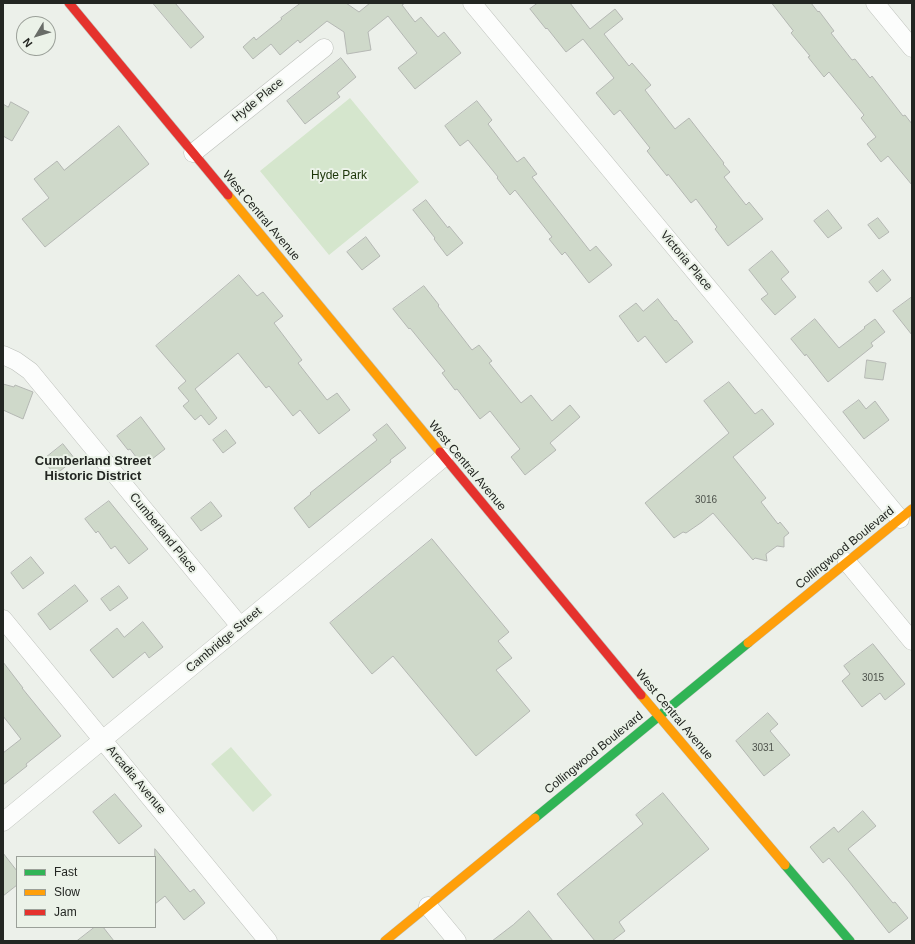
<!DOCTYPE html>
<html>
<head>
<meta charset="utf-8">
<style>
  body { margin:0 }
  #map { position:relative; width:915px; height:944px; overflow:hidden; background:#ecf0ea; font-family:Helvetica,sans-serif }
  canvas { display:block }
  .frame { position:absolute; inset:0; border:4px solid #232622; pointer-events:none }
  .legend { position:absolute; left:16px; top:856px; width:140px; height:72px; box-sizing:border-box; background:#ebf2e8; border:1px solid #9ba099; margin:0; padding:5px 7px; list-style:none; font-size:12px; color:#232622 }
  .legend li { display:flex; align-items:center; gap:8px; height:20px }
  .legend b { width:20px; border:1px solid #9ba099 }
  .north { position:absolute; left:16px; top:16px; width:40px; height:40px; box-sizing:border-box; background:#ebf2e8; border:1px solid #9ba099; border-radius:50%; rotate:232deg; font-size:11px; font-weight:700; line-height:16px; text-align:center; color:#232622 }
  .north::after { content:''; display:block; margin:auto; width:14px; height:18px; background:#696d68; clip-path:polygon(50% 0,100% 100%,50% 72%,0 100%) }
</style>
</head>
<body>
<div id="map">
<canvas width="915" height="944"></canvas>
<div class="frame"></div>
<ul class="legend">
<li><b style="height:5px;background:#30b455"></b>Fast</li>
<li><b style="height:5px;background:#ff9f0a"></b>Slow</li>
<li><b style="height:5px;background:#e5322d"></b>Jam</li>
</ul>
<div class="north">N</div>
</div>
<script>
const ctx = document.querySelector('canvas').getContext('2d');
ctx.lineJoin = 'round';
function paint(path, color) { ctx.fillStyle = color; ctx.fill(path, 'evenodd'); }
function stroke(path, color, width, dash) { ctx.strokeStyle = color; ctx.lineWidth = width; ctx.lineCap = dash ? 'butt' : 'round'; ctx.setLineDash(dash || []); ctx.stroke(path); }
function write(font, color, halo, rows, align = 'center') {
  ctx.font = font + ' Helvetica,sans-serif'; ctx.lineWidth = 4; ctx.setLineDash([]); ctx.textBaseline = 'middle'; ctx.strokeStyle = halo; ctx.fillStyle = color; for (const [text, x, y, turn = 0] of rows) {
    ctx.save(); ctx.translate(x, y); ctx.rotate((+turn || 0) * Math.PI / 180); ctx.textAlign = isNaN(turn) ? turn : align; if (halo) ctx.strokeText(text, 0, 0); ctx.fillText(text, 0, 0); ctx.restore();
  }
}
paint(new Path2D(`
  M 350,98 L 419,182 L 329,255 L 260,171 Z
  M 231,747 L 272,795 L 253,812 L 211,764 Z`), '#d5e6cd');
const building = new Path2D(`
  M 153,3 L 175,3 L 204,37 L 191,48 Z
  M 301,3 L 346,3 L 359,12 L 370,3 L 405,3 L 402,5 L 415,22 L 421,17 L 438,37 L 444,32 L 461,53 L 415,89 L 398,68 L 417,53 L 388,16 L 368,32 L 371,50 L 347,54 L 344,32 L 327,21 L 300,43 L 298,40 L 280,55 L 271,44 L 253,59 L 243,47 L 254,37 L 256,40 L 282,19 L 281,18 Z
  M 538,3 L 570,3 L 590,29 L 615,9 L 623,19 L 604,34 L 629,66 L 632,63 L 651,85 L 645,90 L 675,129 L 689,118 L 724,163 L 723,164 L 730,172 L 724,177 L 746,205 L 749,202 L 763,219 L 728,246 L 715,229 L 717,227 L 696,199 L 691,203 L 668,174 L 667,176 L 647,151 L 650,148 L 620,110 L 614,115 L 596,93 L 614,78 L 583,39 L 566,52 L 547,28 L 546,29 L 530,9 Z
  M 772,3 L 811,3 L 818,12 L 819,11 L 834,31 L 831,33 L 852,60 L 855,59 L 870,78 L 872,76 L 903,116 L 905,115 L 912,124 L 912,185 L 888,156 L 881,162 L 867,144 L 876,137 L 861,118 L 864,115 L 829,72 L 824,77 L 808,57 L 810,56 L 791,33 L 793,31 Z
  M 341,58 L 356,77 L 337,93 L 340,97 L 305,124 L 287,101 Z
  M 477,101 L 492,120 L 488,124 L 517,162 L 524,157 L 537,174 L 532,177 L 590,251 L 596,246 L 612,265 L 589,283 L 565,252 L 562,255 L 549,239 L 552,237 L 515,190 L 510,195 L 497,178 L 498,177 L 468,140 L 460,146 L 445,126 Z
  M 11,102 L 29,112 L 12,141 L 3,136 L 3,104 L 8,107 Z
  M 119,126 L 149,164 L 45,247 L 22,219 L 49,198 L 34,179 L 57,161 L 64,170 Z
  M 426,200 L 448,228 L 449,226 L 463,243 L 447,256 L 434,239 L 435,238 L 413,210 Z
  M 828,210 L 842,228 L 828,238 L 814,221 Z
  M 878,218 L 889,232 L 879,239 L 868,225 Z
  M 366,237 L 380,256 L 362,270 L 347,252 Z
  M 772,251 L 789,272 L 781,279 L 796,297 L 775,315 L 761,299 L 768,294 L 749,270 Z
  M 883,270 L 891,280 L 877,292 L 869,282 Z
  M 239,275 L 257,296 L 263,292 L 283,316 L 274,323 L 302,360 L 298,363 L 327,400 L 337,393 L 350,410 L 319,434 L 300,410 L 293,416 L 269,386 L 266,388 L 238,353 L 195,389 L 217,418 L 209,425 L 201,415 L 195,420 L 183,406 L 189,401 L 178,388 L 186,381 L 156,346 Z
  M 424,286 L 439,305 L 438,306 L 472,350 L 479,345 L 492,361 L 489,363 L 521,403 L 531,395 L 552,421 L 570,405 L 580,417 L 550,443 L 556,450 L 525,475 L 511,457 L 520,449 L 490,411 L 480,419 L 457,389 L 455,390 L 442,373 L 445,371 L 410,328 L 409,329 L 393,309 Z
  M 912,297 L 912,335 L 893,311 Z
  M 658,299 L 675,321 L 676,320 L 693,342 L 666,363 L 645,336 L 638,342 L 619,316 L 636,303 L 643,311 Z
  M 815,319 L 839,348 L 865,328 L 864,327 L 875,319 L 885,332 L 871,343 L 873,346 L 828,382 L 806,354 L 805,356 L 791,339 Z
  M 867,360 L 886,363 L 883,380 L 865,378 Z
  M 729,382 L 755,414 L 762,409 L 774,424 L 733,457 L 766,498 L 761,502 L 778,524 L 780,522 L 789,533 L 784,537 L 784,547 L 777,546 L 766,554 L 767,561 L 755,558 L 753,560 L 713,513 L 702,522 L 686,533 L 683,532 L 674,538 L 645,503 L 729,433 L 704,401 Z
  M 3,384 L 14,387 L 15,385 L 33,392 L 23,419 L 3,410 Z
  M 859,400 L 866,409 L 875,401 L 889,420 L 864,439 L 843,412 Z
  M 141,417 L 165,449 L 143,466 L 130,449 L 128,450 L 117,436 Z
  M 387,424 L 406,448 L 390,460 L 391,462 L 309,528 L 294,508 L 311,494 L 310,493 L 377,440 L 373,435 Z
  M 226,430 L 236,443 L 223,453 L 213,440 Z
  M 63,444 L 75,459 L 55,475 L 43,460 Z
  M 109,501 L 148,549 L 129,564 L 115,546 L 111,549 L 98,531 L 96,533 L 85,519 Z
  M 211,502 L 222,516 L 201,531 L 191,518 Z
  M 432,539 L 509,632 L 498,641 L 512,658 L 496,670 L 530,711 L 476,756 L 393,656 L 372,674 L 330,623 Z
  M 31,557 L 44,573 L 23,589 L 11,573 Z
  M 75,585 L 88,601 L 50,630 L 38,614 Z
  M 119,586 L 128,598 L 110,611 L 101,599 Z
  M 143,622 L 163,647 L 149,658 L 145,652 L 113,678 L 90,650 L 117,628 L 124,637 Z
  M 873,644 L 905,684 L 885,700 L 880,693 L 862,707 L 842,681 L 850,674 L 844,666 Z
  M 3,662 L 23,688 L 22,688 L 61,736 L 26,764 L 27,766 L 3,785 L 3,753 L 21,739 L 3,716 Z
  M 768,713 L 778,724 L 770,731 L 790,755 L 764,776 L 736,741 Z
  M 663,793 L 709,849 L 619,922 L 625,931 L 612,941 L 595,941 L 557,894 L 643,824 L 636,815 Z
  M 115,794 L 142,826 L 119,844 L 93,812 Z
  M 863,811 L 876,826 L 848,849 L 893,903 L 895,902 L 908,918 L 889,933 L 849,882 L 829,858 L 823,863 L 810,847 L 834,827 L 838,832 Z
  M 155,849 L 190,892 L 194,889 L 205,903 L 184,920 L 165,896 L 155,904 Z
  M 3,853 L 17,871 L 17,885 L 3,896 Z
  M 529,911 L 553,941 L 492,941 L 513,925 Z
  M 95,927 L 103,927 L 114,941 L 77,941 Z`);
paint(building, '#cfd9ca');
stroke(building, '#b4b7b3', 1);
const street = new Path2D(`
  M 472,3 L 900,519
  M 875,3 L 912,48
  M 193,153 L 324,48
  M 3,355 L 16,361 L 30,371 L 240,626
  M 847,562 L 912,641
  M 3,619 L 268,941
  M 3,822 L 305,573 L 444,457
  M 428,906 L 457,941`);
const fast = new Path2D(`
  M 535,818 L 748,643
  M 785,865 L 850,941`);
const slow = new Path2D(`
  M 228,195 L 440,452
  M 748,643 L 912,509
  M 641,695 L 785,865
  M 385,941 L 535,818`);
const jam = new Path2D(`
  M 69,3 L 228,195
  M 440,452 L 641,695`);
stroke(street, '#bdc0bb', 19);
stroke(fast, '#bdc0bb', 10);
stroke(slow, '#bdc0bb', 10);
stroke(jam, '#bdc0bb', 10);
stroke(street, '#fcfdfc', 18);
stroke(fast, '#30b455', 9);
stroke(slow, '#ff9f0a', 9);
stroke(jam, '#e5322d', 9);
write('10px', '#4e534c', null, [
  ["3016",706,500],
  ["3015",873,678],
  ["3031",763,748]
]);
write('12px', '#232622', '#ebf2e8', [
  ["Hyde Place",258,100,-39],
  ["West Central Avenue",261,216,50],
  ["Victoria Place",686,261,50],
  ["West Central Avenue",467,466,50],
  ["Cumberland Place",163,533,51],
  ["Collingwood Boulevard",845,548,-39],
  ["Cambridge Street",224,640,-40],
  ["West Central Avenue",674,715,50],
  ["Collingwood Boulevard",594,753,-39],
  ["Arcadia Avenue",136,780,50]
]);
write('12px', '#1b3407', '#ebf2e8', [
  ["Hyde Park",339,176]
]);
write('bold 13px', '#232622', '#ebf2e8', [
  ["Cumberland Street",93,461],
  ["Historic District",93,476]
]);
</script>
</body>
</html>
